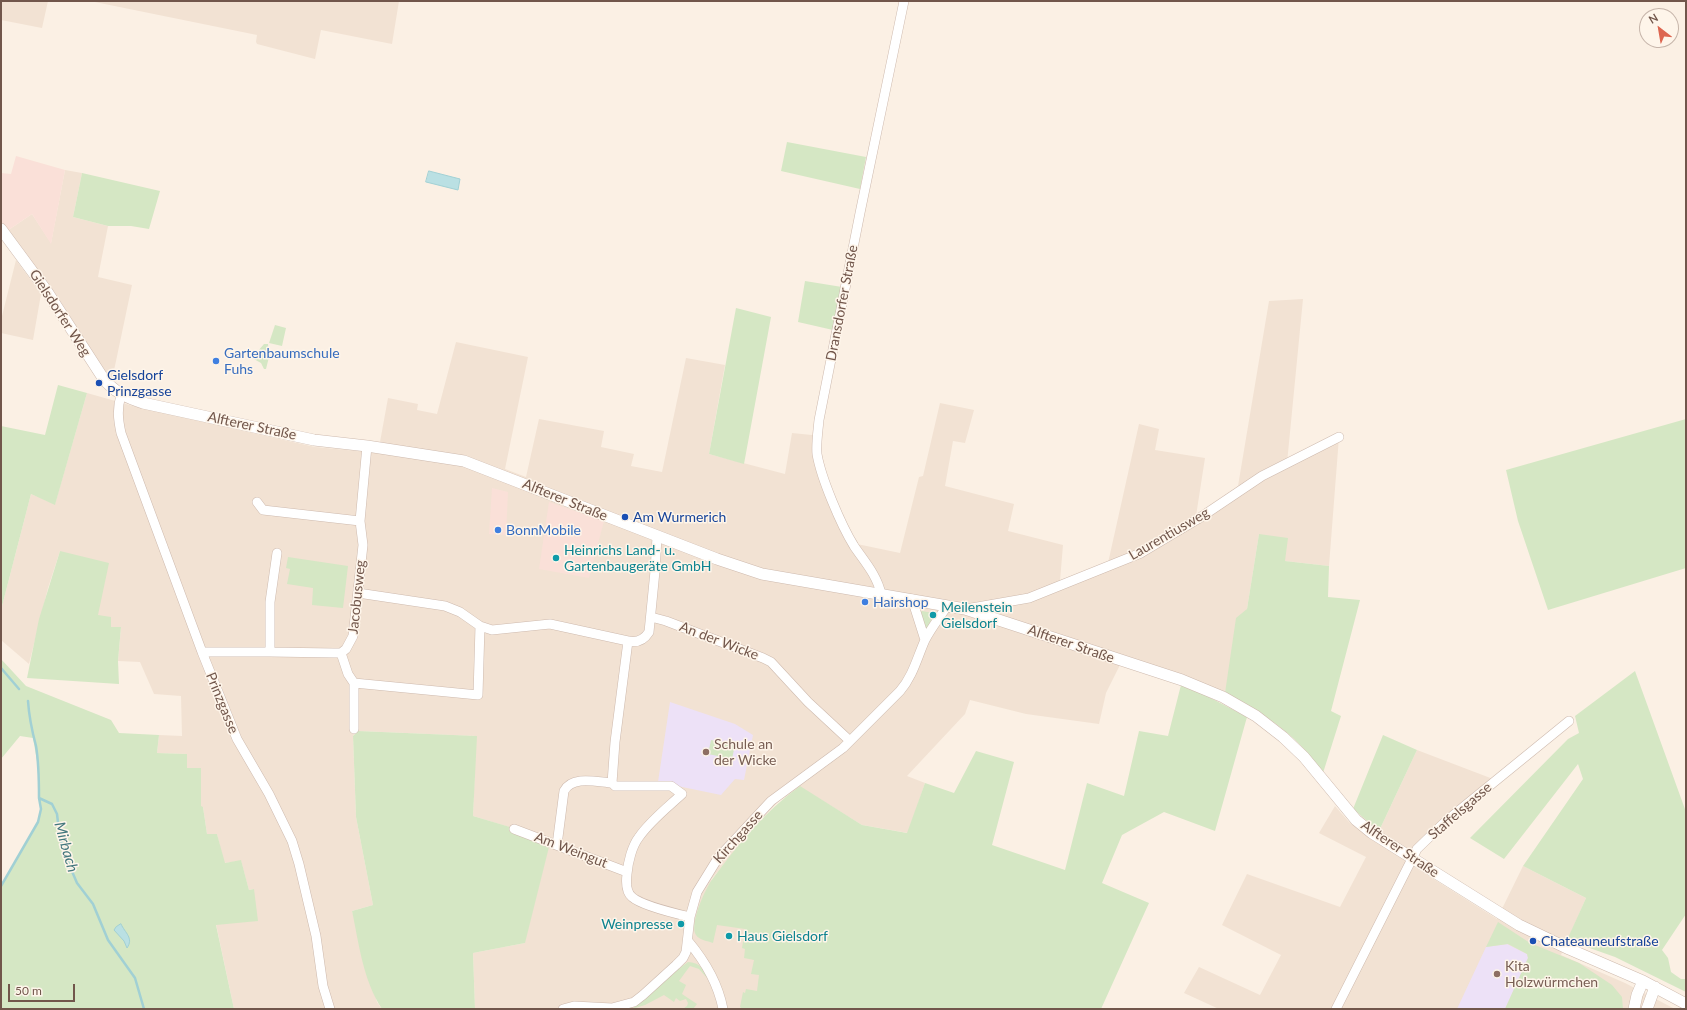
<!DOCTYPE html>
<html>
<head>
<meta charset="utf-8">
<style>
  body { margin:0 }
  #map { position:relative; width:1687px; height:1010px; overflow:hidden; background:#fbf0e4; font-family:Lato,sans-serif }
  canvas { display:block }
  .frame { position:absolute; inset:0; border:2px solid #71564b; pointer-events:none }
  .north { position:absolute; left:1639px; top:8px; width:40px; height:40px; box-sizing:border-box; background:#fef5ea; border:1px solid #c6b5aa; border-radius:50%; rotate:329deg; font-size:11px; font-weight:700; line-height:16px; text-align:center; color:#71564b }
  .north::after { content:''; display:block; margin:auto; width:14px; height:18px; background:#dd6650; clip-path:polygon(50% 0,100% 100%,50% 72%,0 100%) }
  .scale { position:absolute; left:8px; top:984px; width:67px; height:18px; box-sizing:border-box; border:2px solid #71564b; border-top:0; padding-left:5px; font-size:12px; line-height:14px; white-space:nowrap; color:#71564b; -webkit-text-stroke:3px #fef5ea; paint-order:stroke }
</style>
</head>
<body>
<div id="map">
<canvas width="1687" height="1010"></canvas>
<div class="frame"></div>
<div class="north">N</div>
<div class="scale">50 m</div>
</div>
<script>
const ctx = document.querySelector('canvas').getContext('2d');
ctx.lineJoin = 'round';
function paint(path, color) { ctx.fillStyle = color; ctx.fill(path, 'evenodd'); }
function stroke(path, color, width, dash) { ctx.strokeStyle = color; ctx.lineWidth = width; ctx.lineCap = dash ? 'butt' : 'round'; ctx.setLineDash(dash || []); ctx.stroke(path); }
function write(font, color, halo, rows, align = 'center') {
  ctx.font = font + ' Lato,sans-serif'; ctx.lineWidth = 3; ctx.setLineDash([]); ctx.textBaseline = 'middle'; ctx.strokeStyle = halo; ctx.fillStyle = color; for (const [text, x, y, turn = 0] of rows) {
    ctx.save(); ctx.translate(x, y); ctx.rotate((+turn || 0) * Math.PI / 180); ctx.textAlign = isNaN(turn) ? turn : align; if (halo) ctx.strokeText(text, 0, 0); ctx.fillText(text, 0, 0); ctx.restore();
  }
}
paint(new Path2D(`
  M 1,1 L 48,1 L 42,28 L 1,20 Z
  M 90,1 L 399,1 L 392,44 L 321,30 L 315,59 L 257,44 L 256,42 L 257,35 Z
  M 65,170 L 82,173 L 73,217 L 108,226 L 98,277 L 132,285 L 112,380 L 102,367 L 57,296 L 7,231 L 32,214 L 51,243 Z
  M 16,260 L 41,294 L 33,340 L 1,333 L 1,320 Z
  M 1303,299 L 1287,463 L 1339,437 L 1329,566 L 1285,561 L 1259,534 L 1247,609 L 1225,693 L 1122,661 L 1106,693 L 1099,724 L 1026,714 L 970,700 L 965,714 L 907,776 L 925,783 L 908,833 L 862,825 L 800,787 L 779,801 L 755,826 L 711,880 L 829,927 L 798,1009 L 475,1009 L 473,953 L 525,943 L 508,831 L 509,827 L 473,816 L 476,736 L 358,731 L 353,736 L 356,817 L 373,905 L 352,911 L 377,1002 L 382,1009 L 234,1009 L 216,924 L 254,889 L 249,890 L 241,861 L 224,863 L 217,834 L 207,834 L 203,807 L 201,807 L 201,768 L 187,769 L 187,754 L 157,753 L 159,735 L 182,736 L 181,696 L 154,694 L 140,662 L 118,661 L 121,627 L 110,627 L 98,615 L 60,551 L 48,588 L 29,664 L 1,640 L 1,610 L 31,494 L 55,504 L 87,393 L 133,406 L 315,447 L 378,453 L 388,398 L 418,404 L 417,410 L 437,414 L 456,342 L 528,357 L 505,469 L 526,477 L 539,419 L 604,431 L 601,447 L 634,454 L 631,466 L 662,472 L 686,358 L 725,365 L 709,454 L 785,474 L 792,433 L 822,436 L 822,455 L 828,480 L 849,531 L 857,544 L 900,553 L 919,477 L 923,476 L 940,403 L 974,410 L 965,443 L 953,441 L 945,486 L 1014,504 L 1008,531 L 1063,545 L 1060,581 L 1108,563 L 1139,424 L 1159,429 L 1155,450 L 1205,458 L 1196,516 L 1238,486 L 1269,301 Z
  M 1417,750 L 1493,779 L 1411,851 L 1405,861 L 1497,919 L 1523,866 L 1586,898 L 1561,955 L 1625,983 L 1675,1009 L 1219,1009 L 1184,993 L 1199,967 L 1260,995 L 1281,955 L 1222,925 L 1247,874 L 1340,907 L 1366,857 L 1319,833 L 1335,806 L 1349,822 L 1376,842 L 1379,831 Z`), '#f2e2d3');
paint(new Path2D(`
  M 16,156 L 65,170 L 51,244 L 32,214 L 7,231 L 1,223 L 1,173 L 11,174 Z
  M 492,488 L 508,492 L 506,535 L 489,534 Z
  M 549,502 L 604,521 L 589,578 L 539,569 Z`), '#fae0d8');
paint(new Path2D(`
  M 670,702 L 735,724 L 753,735 L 744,780 L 735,779 L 721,795 L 658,782 Z
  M 1507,944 L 1527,954 L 1528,958 L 1505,1009 L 1457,1009 L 1486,947 Z`), '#ede1f7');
paint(new Path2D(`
  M 787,142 L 866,157 L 860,189 L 781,171 Z
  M 82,173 L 160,191 L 149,229 L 131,226 L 108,226 L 73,217 Z
  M 805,281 L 842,287 L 833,330 L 798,322 Z
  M 736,308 L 771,317 L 744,464 L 709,454 Z
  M 275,325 L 286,328 L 282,346 L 269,343 Z
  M 264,344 L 268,344 L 269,357 L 266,369 L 264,369 L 261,363 L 252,358 Z
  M 58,385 L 87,393 L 55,505 L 31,494 L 1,610 L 1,426 L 45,435 Z
  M 1686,419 L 1686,568 L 1548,610 L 1518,521 L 1506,470 Z
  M 1259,534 L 1288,538 L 1285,561 L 1329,566 L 1328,597 L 1360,600 L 1331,711 L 1341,716 L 1323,773 C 1316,765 1310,756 1303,748 C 1281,724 1253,708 1225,693 L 1236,618 L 1247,609 Z
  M 60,551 L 109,563 L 98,615 L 111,617 L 111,627 L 121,627 L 118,661 L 119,684 L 27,678 L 39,619 Z
  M 288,557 L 348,566 L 343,608 L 312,605 L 313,588 L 287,584 L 290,569 L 286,568 Z
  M 922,611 L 933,613 L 934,614 L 926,631 L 921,612 Z
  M 1,659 L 26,686 L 111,720 L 119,733 L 159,735 L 157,753 L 187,754 L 187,768 L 201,768 L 201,806 L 203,807 L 207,834 L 217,834 L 225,863 L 241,860 L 249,890 L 254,889 L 258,921 L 216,925 L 234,1009 L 1,1009 L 1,886 L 38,822 L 41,809 L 38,789 L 40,782 L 38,767 L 33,738 L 20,736 L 1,759 Z
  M 1635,671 L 1686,812 L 1686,914 L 1662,950 L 1668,958 L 1671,972 L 1681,979 L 1686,979 L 1686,992 L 1615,957 L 1567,940 L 1586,898 L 1523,866 L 1583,779 L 1578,764 L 1504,859 L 1470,838 L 1568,739 L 1579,733 L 1575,716 Z
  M 1181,685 L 1205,695 L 1247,717 L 1215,831 L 1164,812 L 1122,835 L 1102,883 L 1149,903 L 1101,1009 L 743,1009 L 740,1007 L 743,992 L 745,993 L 746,989 L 757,991 L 759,975 L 751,974 L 754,960 L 744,958 L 745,949 L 742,948 L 745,929 L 717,925 L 713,943 C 708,941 699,940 696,935 C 689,924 705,890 711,881 C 737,845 764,812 800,786 L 862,825 L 907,833 L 925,783 L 954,793 L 976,751 L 1014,762 L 992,845 L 1065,870 L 1087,783 L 1124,796 L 1139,731 L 1168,736 Z
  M 358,731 L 477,736 L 473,816 L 510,827 L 509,831 L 549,847 L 525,943 L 473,953 L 475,1009 L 382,1009 C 363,980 359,944 352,911 L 373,905 L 356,817 L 353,736 Z
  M 1383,735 L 1417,750 L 1379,831 L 1353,809 Z
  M 711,740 L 735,745 L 732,759 L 708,754 Z
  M 1498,922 L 1530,943 L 1579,963 L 1612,985 L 1622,997 L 1623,1009 L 1505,1009 L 1528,958 L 1527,954 L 1508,944 L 1486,947 Z
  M 688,962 C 700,963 703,968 707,978 L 699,969 L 690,966 L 679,981 L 686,985 L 682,994 L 697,1004 L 693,1009 L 683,1009 L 687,1006 L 688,1003 L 686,999 L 680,1001 L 676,998 L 674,1002 L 664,995 L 645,1005 L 632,1009 L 677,970 Z`), '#d5e7c4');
const water = new Path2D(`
  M 429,171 L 460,179 L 458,190 L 426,182 Z
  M 121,924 C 125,933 134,938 127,948 L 124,941 L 114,930 L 116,927 Z`);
paint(water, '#bae0e3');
stroke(water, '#a1d0d4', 1);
stroke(new Path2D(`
  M 1,668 L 19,689
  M 28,701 C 29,716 32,731 36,746 C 39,764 39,781 39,798 L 52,804 L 57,814 L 59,831 L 62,844 L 66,851 L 68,862 L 77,883 L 93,904 L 108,940 L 135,978 L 144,1009
  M 1,886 L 38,822 L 41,809 L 39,798`), '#a1d0d4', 2.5);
const minor = new Path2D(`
  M 121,395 C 117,409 118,419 121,433 L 202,652 L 237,739 L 269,794 L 292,841 L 299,864 L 316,936 L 323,986 L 330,1009
  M 257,502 L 263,510 L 360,521
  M 358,593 L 445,606 L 460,612 L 480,626 L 492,630 L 550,624 L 628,641
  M 881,594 C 877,575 864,561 854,546 C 841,525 821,478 817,454 C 816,443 818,431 819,420 L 860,213 L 904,1
  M 912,599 L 925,640
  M 966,609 L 1029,598 L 1141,553 L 1198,519 L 1262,476 L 1339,437
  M 651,617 L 666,621 L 763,658 L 771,662 L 808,702 L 850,741
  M 202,652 L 270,652 L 334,653 L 341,653 L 346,649 L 353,636 L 363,545 L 360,521 L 367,446
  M 270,652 L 270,602 L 277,553
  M 341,653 L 348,674 L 354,683 L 354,729
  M 354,683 L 478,695 L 480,626
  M 612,783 L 615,786 L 671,786 L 682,794 C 668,807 650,821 639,837 C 632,846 628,862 627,874 C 626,882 626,892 632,897 C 641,905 677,914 690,917
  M 514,829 L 627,872
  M 557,845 L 564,791 C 572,775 597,782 612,783 L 615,742 L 628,641 C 637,643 644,640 649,632 L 655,571 L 657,537
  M 688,941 C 704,960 718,983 723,1009
  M 563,1009 L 574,1006 L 612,1008 L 634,1002 L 643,995 L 676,965 L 683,958 L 686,952 L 690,917 L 697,892 L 718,858 L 771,801 L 843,748 L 900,691 C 913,676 917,658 925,640 C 931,628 940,617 947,606
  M 1336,1009 L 1417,849 L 1445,822 L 1569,721`);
const tertiary = new Path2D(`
  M 1,229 L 46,290 L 103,378 C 114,392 127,398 143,403 L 314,440 L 367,446 L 464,461 L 717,559 L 762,574 L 965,609 L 1182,680 L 1223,697 L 1256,716 L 1283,737 L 1304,757 L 1356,820 L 1372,833 L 1519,925 L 1569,949 L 1643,981 L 1686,1004
  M 1634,1009 L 1637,995 L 1643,981
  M 1647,1009 L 1655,987`);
stroke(minor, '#cebaae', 10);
stroke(tertiary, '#cebaae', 12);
stroke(minor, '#fff', 9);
stroke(tertiary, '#fff', 11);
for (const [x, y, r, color] of [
  [216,361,4,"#3f7fe0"],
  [99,383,4,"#1a4fb4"],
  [625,517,4,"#1a4fb4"],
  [498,530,4,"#3f7fe0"],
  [556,558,4,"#0f9aa8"],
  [865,602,4,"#3f7fe0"],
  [933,615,4,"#0f9aa8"],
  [706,752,4,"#8d6e63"],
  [681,924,4,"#0f9aa8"],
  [729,936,4,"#0f9aa8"],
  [1533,941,4,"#1a4fb4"],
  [1497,974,4,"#8d6e63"]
]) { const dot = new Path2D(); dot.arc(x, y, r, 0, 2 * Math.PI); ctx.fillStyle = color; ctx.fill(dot); stroke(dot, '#fef5ea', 1.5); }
write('14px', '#71564b', '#fef5ea', [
  ["Dransdorfer Straße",842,303,-79],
  ["Gielsdorfer Weg",60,313,57],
  ["Alfterer Straße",252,426,12],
  ["Alfterer Straße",565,500,22],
  ["Laurentiusweg",1169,534,-30],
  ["Jacobusweg",357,597,-84],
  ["An der Wicke",719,641,21],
  ["Alfterer Straße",1071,644,19],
  ["Prinzgasse",222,703,68],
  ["Staffelsgasse",1460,811,-41],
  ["Kirchgasse",738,837,-48],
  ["Alfterer Straße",1400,849,34],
  ["Am Weingut",571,850,21]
]);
write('14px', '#366cbe', '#fef5ea', [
  ["Gartenbaumschule",224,353],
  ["Fuhs",224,369],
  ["BonnMobile",506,530],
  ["Hairshop",873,602]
], 'left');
write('14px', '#164399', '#fef5ea', [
  ["Gielsdorf",107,375],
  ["Prinzgasse",107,391],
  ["Am Wurmerich",633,517],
  ["Chateauneufstraße",1541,941]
], 'left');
write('14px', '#0d838f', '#fef5ea', [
  ["Heinrichs Land- u.",564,550],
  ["Gartenbaugeräte GmbH",564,566],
  ["Meilenstein",941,607],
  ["Gielsdorf",941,623],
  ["Weinpresse",673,924,"right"],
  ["Haus Gielsdorf",737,936]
], 'left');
write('14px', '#785e54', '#fef5ea', [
  ["Schule an",714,744],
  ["der Wicke",714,760],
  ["Kita",1505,966],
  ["Holzwürmchen",1505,982]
], 'left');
write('italic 15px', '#43777d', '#fef5ea', [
  ["Mirbach",66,847,74]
]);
</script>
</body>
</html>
